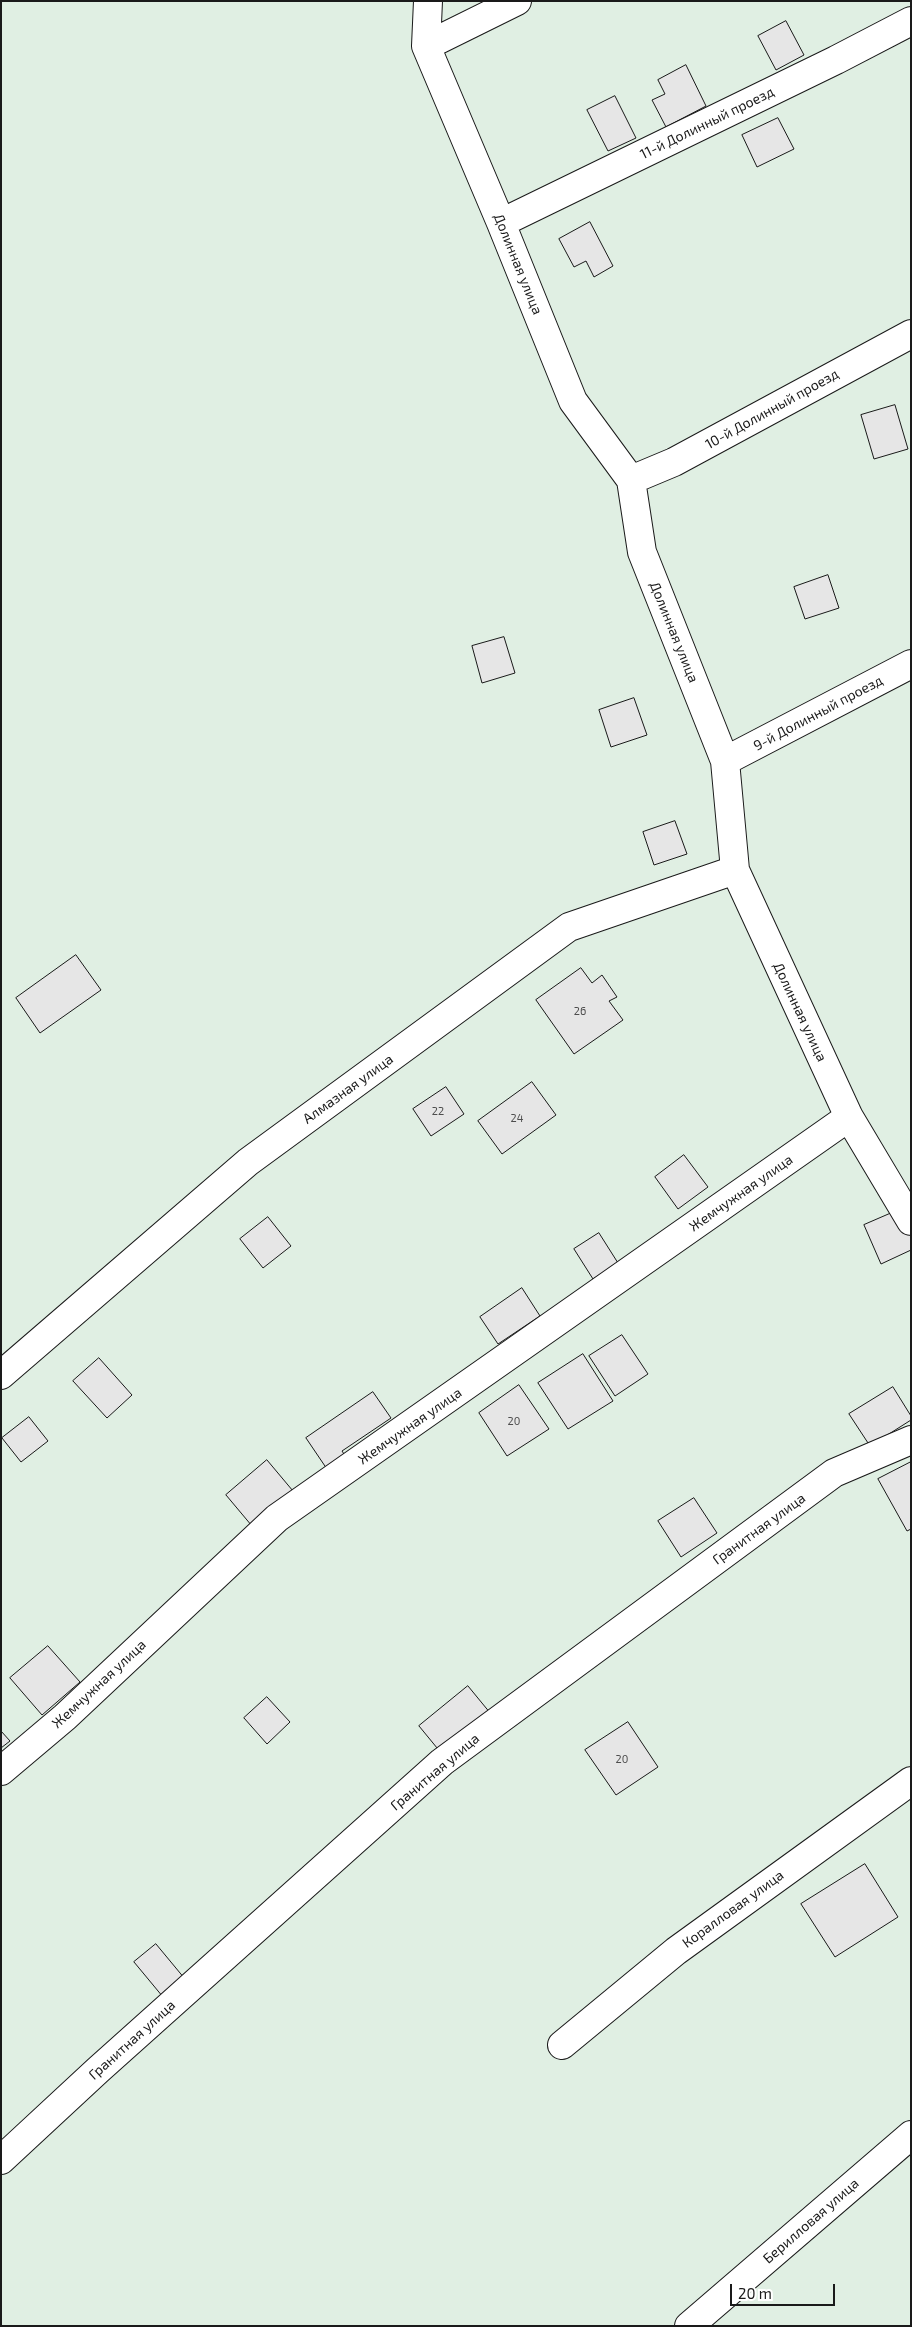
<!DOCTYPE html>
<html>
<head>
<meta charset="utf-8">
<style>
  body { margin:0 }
  #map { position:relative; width:912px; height:2327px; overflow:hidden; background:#fff; font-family:"Exo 2",sans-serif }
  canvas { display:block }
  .frame { position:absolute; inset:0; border:2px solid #1a1a1a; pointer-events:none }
  .scale { position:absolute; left:730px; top:2284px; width:105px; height:22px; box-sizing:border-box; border:2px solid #1a1a1a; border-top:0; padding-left:6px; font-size:15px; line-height:18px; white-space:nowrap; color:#1a1a1a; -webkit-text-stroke:4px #fff; paint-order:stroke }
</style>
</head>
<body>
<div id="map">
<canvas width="912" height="2327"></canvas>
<div class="frame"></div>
<div class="scale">20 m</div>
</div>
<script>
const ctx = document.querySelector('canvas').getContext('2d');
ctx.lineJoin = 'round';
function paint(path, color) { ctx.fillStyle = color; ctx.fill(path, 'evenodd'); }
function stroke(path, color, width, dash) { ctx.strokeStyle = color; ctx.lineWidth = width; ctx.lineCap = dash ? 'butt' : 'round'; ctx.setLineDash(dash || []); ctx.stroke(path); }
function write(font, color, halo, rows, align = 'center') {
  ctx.font = font + ' "Exo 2",sans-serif'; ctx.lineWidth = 4; ctx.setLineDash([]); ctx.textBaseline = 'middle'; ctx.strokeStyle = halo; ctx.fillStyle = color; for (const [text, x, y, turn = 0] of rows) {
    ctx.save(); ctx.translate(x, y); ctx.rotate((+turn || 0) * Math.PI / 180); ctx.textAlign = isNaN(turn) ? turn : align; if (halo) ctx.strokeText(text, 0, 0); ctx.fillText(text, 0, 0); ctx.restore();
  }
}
const green = new Path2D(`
  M 1,1 L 911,1 L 911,2326 L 1,2326 Z`);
paint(green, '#e0efe3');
stroke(green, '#6a6a6a', 1);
const building = new Path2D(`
  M 786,21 L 804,55 L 776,70 L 758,36 Z
  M 686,65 L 706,106 L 666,127 L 652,100 L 665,94 L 658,80 Z
  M 615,96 L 636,138 L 608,151 L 587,110 Z
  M 778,118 L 794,149 L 757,167 L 742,135 Z
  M 590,222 L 613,266 L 594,277 L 586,261 L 574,267 L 559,239 Z
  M 895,405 L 908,449 L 874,459 L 861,415 Z
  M 828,575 L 839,608 L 805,619 L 794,587 Z
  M 504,637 L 515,673 L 482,683 L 472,646 Z
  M 634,698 L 647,735 L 611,747 L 599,710 Z
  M 675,821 L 687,854 L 654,865 L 643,832 Z
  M 76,955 L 101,990 L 40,1033 L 16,998 Z
  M 581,968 L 592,983 L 602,975 L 617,997 L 609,1001 L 623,1020 L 574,1054 L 536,1000 Z
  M 532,1082 L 556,1115 L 502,1154 L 478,1121 Z
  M 446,1087 L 464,1114 L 431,1136 L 413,1109 Z
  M 684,1155 L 708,1187 L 678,1209 L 655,1177 Z
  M 901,1209 L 911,1233 L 911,1250 L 881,1264 L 864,1225 Z
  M 268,1217 L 291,1246 L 263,1268 L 240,1239 Z
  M 599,1233 L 618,1263 L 593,1279 L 574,1249 Z
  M 522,1288 L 540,1316 L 498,1344 L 480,1317 Z
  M 622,1335 L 648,1374 L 615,1396 L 589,1356 Z
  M 583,1354 L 613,1401 L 568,1429 L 538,1383 Z
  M 99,1358 L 132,1395 L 107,1418 L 73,1381 Z
  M 519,1385 L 549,1429 L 507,1456 L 479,1413 Z
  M 893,1387 L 911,1416 L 911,1420 L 870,1446 L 849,1414 Z
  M 373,1392 L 391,1418 L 342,1451 L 348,1460 L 329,1472 L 306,1438 Z
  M 29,1417 L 48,1441 L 21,1462 L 2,1438 Z
  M 267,1460 L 293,1491 L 252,1526 L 226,1495 Z
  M 911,1462 L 911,1529 L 907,1531 L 878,1479 Z
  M 694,1498 L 717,1533 L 681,1557 L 658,1521 Z
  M 48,1646 L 80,1682 L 42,1715 L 10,1678 Z
  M 468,1686 L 491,1714 L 442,1754 L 419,1726 Z
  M 267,1697 L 290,1722 L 267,1744 L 244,1718 Z
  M 628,1722 L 658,1767 L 616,1795 L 585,1750 Z
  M 1,1731 L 10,1741 L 1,1748 Z
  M 865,1864 L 898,1917 L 835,1957 L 801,1904 Z
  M 156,1944 L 190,1985 L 168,2003 L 134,1962 Z`);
paint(building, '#e6e6e6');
stroke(building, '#1a1a1a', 1);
const minor = new Path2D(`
  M 428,1 L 426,46 L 501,223 L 573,401 L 631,480 L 642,552 L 725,761 L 735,870 L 849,1117 L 911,1221
  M 426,46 L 517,1
  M 501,223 L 836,60 L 911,21
  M 631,480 L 674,462 L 911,334
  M 725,761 L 911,664
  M 1,1375 L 248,1162 L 569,927 L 735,870
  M 1,1771 L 65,1717 L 277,1518 L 849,1117
  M 562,2045 L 676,1951 L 911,1781
  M 1,2160 L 98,2070 L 442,1762 L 834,1473 L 911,1440
  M 689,2326 L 911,2135`);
stroke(minor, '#1a1a1a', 30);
stroke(minor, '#fff', 28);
write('11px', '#4d4d4d', null, [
  ["26",580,1011],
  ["22",438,1111],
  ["24",517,1118],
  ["20",514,1421],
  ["20",622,1759]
]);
write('14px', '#1a1a1a', '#fff', [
  ["11-й Долинный проезд",707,123,-26],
  ["Долинная улица",518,264,68],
  ["10-й Долинный проезд",772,409,-29],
  ["Долинная улица",674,632,68],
  ["9-й Долинный проезд",818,713,-28],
  ["Долинная улица",800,1012,65],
  ["Алмазная улица",348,1089,-36],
  ["Жемчужная улица",741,1193,-35],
  ["Жемчужная улица",410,1426,-35],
  ["Гранитная улица",759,1529,-36],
  ["Жемчужная улица",99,1684,-43],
  ["Гранитная улица",435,1772,-40],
  ["Коралловая улица",733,1909,-36],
  ["Гранитная улица",132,2040,-42],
  ["Берилловая улица",811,2221,-41]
]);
</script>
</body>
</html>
